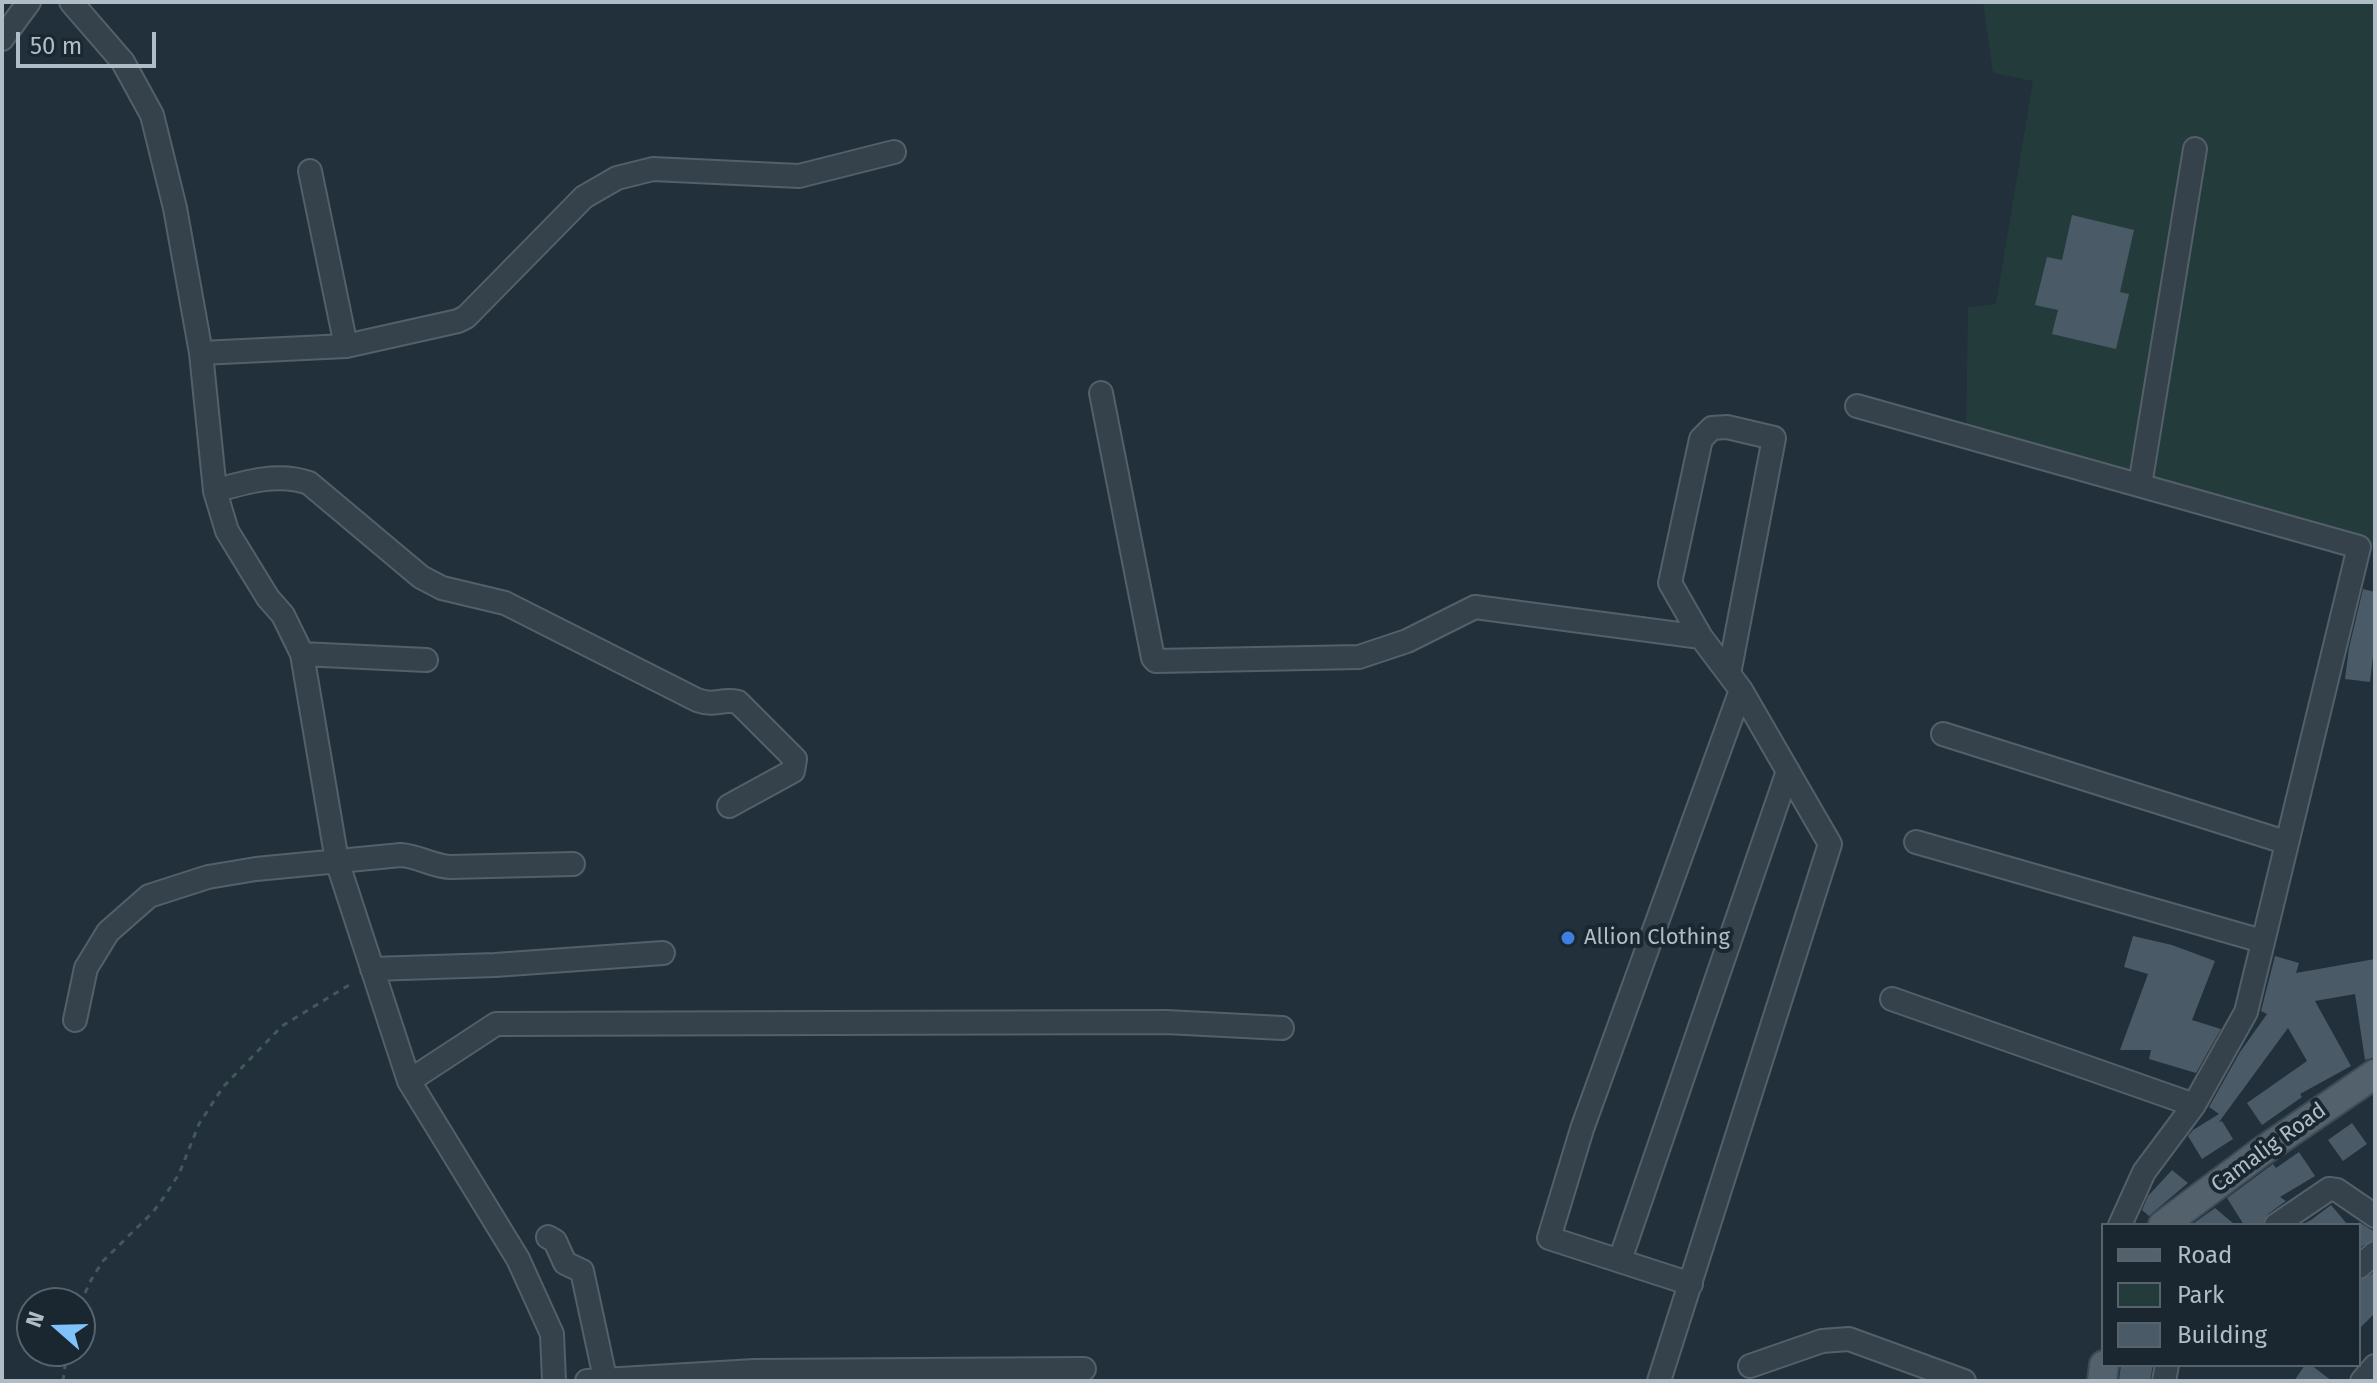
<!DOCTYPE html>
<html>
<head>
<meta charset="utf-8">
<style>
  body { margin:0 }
  #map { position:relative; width:2377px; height:1383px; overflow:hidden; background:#21303b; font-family:"Fira Sans",sans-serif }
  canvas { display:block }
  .frame { position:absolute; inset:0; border:4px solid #b0bdc7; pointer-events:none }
  .legend { position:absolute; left:2101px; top:1223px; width:260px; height:144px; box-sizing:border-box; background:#1a2730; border:2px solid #56636c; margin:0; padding:10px 14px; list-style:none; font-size:24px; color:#b0bdc7 }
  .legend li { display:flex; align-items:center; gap:16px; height:40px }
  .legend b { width:40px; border:2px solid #56636c }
  .north { position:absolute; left:16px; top:1287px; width:80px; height:80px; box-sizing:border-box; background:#1a2730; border:2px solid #56636c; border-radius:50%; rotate:290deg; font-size:22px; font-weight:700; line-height:32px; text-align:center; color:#b0bdc7 }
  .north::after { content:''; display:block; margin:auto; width:28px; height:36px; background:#80c3fc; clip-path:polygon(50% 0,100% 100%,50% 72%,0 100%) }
  .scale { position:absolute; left:16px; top:32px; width:140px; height:36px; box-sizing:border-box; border:4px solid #b0bdc7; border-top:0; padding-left:10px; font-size:24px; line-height:28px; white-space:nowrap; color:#b0bdc7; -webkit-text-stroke:6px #1a2730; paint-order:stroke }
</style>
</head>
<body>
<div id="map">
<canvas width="2377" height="1383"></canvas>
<div class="frame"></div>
<ul class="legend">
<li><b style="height:10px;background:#53616c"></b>Road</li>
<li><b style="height:22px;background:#233c3b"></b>Park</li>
<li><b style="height:22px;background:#4a5b67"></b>Building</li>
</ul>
<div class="north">N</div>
<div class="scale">50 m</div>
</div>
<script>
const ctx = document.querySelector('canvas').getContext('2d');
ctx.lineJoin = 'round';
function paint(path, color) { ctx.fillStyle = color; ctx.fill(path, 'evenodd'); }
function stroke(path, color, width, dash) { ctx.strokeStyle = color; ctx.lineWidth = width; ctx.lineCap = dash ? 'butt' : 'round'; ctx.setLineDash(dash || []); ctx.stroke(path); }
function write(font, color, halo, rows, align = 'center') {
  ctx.font = font + ' "Fira Sans",sans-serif'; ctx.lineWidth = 8; ctx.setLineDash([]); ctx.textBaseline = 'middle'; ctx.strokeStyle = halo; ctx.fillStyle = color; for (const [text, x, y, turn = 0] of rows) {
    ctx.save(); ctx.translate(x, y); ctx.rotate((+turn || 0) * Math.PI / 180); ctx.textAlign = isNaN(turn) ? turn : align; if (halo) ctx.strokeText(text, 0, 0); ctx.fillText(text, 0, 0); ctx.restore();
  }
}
paint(new Path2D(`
  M 1983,2 L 2375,2 L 2375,546 L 1966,436 L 1968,307 L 1996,304 L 2033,81 L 1993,73 Z`), '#233c3b');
paint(new Path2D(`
  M 2072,215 L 2134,230 L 2120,292 L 2129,294 L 2116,349 L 2052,334 L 2058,310 L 2035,305 L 2047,257 L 2062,260 Z
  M 2363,589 L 2375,592 L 2375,639 L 2370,682 L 2345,679 L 2349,648 Z
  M 2133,936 L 2172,945 L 2215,961 L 2192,1020 L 2221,1029 L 2196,1073 L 2149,1059 L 2151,1050 L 2120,1050 L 2148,974 L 2124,967 Z
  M 2275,956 L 2299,963 L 2296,973 L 2375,959 L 2375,1057 L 2365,1060 L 2355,994 L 2315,1001 L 2351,1066 L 2300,1094 L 2302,1097 L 2262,1125 L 2247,1103 L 2307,1061 L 2288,1028 L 2219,1122 L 2222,1121 L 2233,1139 L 2202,1159 L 2188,1136 L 2193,1130 L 2219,1114 L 2209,1107 L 2240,1052 L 2267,1014 L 2261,1011 Z
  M 2352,1123 L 2367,1144 L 2343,1161 L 2328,1140 Z
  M 2299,1152 L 2315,1176 L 2280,1197 L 2286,1201 L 2268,1214 L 2262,1225 L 2244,1225 L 2227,1198 L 2273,1164 L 2276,1168 Z
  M 2172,1170 L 2188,1183 L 2149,1216 L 2142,1210 L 2148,1196 Z
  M 2331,1205 L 2348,1225 L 2301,1225 L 2311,1220 Z
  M 2215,1208 L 2235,1225 L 2191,1225 Z
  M 2359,1222 L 2375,1232 L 2375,1239 L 2359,1248 Z
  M 2375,1272 L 2375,1313 L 2359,1329 L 2359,1281 Z
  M 2121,1365 L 2153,1365 L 2150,1381 L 2119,1380 Z
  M 2305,1365 L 2311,1365 L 2332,1381 L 2294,1381 Z`), '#4a5b67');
const minor = new Path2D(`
  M 71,2 L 123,62 L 152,115 L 175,208 L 201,353 L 215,491 L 227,531 L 268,598 L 283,615 L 302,654 L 337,861 L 409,1081 L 518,1259 L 552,1334 L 554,1381
  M 2,39 L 29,2
  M 310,171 L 346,346
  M 201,353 L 346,346 L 458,321 L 466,317 L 584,197 L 617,178 L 653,169 L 799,176 L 894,152
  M 1101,393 L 1153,658 L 1156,661 L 1359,657 L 1407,641 L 1475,607 L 1701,637 L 1741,690 L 1830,844 L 1659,1381
  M 1857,406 L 2359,547 L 2246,1012 L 2194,1105 L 2144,1172 L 2120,1225
  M 2140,485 L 2195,149
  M 215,491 C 245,482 279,472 309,483 L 421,577 L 442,588 L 505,603 L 697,700 C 717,707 720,698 738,702 L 795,759 L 793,771 L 729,806
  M 1701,637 L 1670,583 L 1701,439 L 1712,428 L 1727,427 L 1774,438 L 1729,674
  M 302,654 L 426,660
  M 1943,734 L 2285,842
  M 1916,842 L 2262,941
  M 372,969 L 495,965 L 663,953
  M 1892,999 L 2194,1105
  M 75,1020 L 86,968 L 108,932 L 149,896 L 208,877 L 256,869 L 401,855 C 418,856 432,866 450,867 L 573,864
  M 409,1081 L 496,1024 L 1166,1022 L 1282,1028
  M 2276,1225 L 2329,1189 L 2337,1190 L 2375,1216
  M 548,1237 L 555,1241 L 565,1263 L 582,1271 L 605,1378
  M 1620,1260 L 1788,771
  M 2359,1267 L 2375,1253
  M 1691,1284 L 1549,1238 L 1582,1129 L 1741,690
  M 1750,1366 L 1822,1341 L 1849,1339 L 1964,1381
  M 587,1381 L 754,1371 L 1084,1369
  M 2164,1381 L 2167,1365
  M 2362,1381 L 2375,1366`);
const major = new Path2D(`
  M 2163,1225 L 2261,1152 L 2375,1074
  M 2102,1381 L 2104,1365`);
stroke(minor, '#536069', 26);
stroke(major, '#3e4b54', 32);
stroke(new Path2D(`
  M 80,1304 L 91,1280 L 103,1261 L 153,1212 L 164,1197 L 179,1174 L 199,1124 L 223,1087 L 282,1026 L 354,982
  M 63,1381 L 67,1351`), '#415958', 3, [6, 6]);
stroke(minor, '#35424c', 22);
stroke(major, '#53616c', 28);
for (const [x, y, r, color] of [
  [1568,938,8,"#3f7fe0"]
]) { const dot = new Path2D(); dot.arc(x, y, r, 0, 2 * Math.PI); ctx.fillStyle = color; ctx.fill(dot); stroke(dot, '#1a2730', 3); }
write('22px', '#b0bdc7', '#1a2730', [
  ["Allion Clothing",1584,938]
], 'left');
write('22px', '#b0bdc7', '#1a2730', [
  ["Camalig Road",2269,1148,-36]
]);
</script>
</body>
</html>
